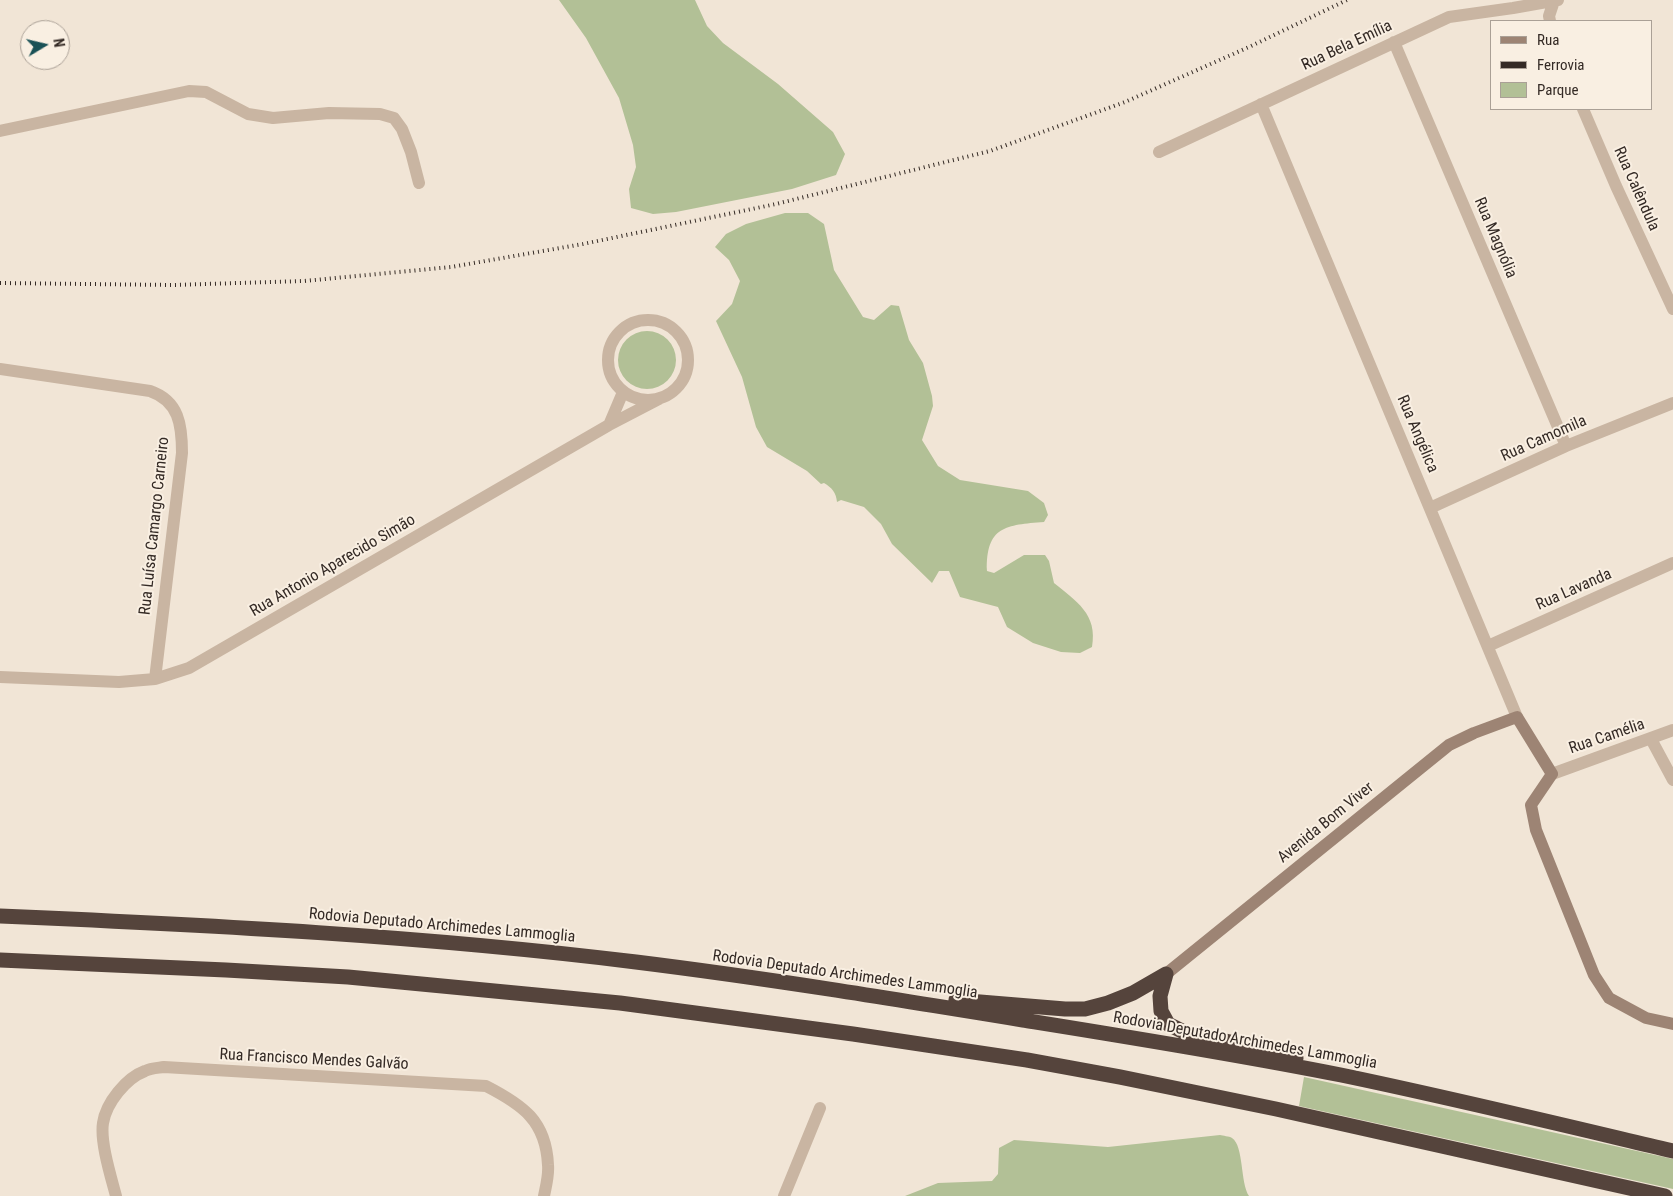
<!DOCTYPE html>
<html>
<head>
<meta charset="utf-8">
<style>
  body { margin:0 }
  #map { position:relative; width:1673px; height:1196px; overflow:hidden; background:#f1e5d6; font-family:"Roboto Condensed",sans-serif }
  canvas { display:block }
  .legend { position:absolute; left:1490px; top:20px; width:162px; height:90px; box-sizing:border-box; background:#f9efe2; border:1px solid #aaa096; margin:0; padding:6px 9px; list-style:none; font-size:15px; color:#342a25 }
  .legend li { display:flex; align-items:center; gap:10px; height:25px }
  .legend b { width:25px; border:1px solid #aaa096 }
  .north { position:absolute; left:20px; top:20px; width:50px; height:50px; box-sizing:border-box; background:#f9efe2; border:1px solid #aaa096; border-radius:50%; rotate:81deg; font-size:14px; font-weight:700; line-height:20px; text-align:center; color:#342a25 }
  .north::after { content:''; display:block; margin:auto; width:18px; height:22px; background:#195156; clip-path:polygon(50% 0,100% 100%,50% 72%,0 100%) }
</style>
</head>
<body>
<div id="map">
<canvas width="1673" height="1196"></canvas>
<ul class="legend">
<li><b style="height:6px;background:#9d8474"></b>Rua</li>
<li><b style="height:6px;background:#342a25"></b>Ferrovia</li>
<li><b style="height:14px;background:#b2c096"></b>Parque</li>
</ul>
<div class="north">N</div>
</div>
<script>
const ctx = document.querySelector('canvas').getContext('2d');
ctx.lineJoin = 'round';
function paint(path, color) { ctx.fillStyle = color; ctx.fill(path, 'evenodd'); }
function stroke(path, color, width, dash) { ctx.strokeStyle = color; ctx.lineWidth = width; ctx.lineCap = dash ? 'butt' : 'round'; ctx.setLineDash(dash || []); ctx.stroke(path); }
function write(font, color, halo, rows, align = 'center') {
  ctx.font = font + ' "Roboto Condensed",sans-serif'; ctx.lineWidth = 4; ctx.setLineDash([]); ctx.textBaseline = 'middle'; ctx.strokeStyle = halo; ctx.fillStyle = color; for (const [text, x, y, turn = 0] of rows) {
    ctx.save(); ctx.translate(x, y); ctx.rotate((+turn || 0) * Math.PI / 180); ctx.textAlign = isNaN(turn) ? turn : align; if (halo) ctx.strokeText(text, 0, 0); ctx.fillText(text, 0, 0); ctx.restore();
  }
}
paint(new Path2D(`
  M 559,0 L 695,0 L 707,26 L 723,43 L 778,84 L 833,132 L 845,154 L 836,175 L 792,189 L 676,212 L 653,214 L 631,208 L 629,189 L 636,167 L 633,145 L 619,98 L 586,38 Z
  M 785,213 L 808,213 L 824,224 L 834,270 L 863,317 L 874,320 L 891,305 L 899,306 L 909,340 L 923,363 L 932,396 L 933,406 L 922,440 L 938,466 L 960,480 L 1028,491 L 1044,503 L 1048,515 L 1044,522 C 1006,525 986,526 987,571 L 994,573 L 1024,555 L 1045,555 L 1049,561 L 1054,583 C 1076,601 1098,614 1092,647 L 1080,653 L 1061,652 L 1033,643 L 1007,627 L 998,607 L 960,597 L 949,571 L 939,571 L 932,583 L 892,544 L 881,524 L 864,507 L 841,500 L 837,502 C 836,492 832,488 824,483 L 821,484 L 807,471 L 767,447 L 756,427 L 742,377 L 716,321 L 732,304 L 740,281 L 729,260 L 715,247 L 726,234 L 746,224 Z
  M618 360a29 29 0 1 1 58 0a29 29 0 1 1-58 0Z
  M 1304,1077 L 1673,1159 L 1673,1189 L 1299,1106 Z
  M 1220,1135 C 1223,1136 1229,1136 1232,1138 C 1244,1146 1240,1182 1249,1196 L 905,1196 L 938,1183 L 992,1181 L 998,1174 L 999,1148 L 1014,1140 L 1108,1147 Z`), '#b2c096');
stroke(new Path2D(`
  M 1550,21 L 1549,16 L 1554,1
  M 1394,42 L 1566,446
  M 1261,104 L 1517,717
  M 1583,109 L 1616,186 L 1673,309
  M 0,131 L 189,91 L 206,92 L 248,114 L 273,118 L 329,113 L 380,114 L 394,118 L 402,129 L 411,152 L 419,183
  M 1159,152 L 1449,17 L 1513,8 L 1558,0
  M608 360a40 40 0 1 1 80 0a40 40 0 1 1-80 0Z
  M 0,369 L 150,391 C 179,401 182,425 182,453 L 155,679
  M 609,425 L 623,392
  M 1430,508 L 1566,446 L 1673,403
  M 1488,646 L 1673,563
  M 0,677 L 119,682 L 155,679 L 189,668 L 609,425 L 659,399
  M 1651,739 L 1673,780
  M 1552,774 L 1673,730
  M 116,1196 C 111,1177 100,1142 103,1123 C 106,1103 126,1078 145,1071 C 151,1068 158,1068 164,1067 L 486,1086 C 523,1105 546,1121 548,1165 C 549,1175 546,1186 544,1196
  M 784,1196 L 820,1108`), '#c9b5a2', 12);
stroke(new Path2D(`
  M 1166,974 L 1449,745 L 1474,733 L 1517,717 L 1552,774 L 1531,805 L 1536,830 L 1594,975 L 1609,998 L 1646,1018 L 1673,1024`), '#9d8474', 12);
stroke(new Path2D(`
  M 0,916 C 212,925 425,936 636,962 C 765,978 894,999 1023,1020 C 1129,1037 1236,1054 1341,1075 C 1452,1098 1563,1125 1673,1151
  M 0,960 L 226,970 L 348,977 L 620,1003 L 853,1034 L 1027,1060 L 1120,1077 L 1276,1109 L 1665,1196
  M 1166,974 L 1160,996 L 1161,1011 L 1168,1024 L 1186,1033 L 1265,1049 L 1296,1058
  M 956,1000 L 1065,1009 L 1085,1009 L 1108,1003 L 1133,993 L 1166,974`), '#55443c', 15);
stroke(new Path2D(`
  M 0,283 L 173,285 L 304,281 L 451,267 L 583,244 L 776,204 L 990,151 L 1125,102 L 1249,47 L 1347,0`), '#342a25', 4, [1, 4]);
write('16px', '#342a25', '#f9efe2', [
  ["Rua Bela Emília",1347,46,-25],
  ["Rua Calêndula",1636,189,66],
  ["Rua Magnólia",1495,238,67],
  ["Rua Angélica",1417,434,67],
  ["Rua Camomila",1544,439,-24],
  ["Rua Luísa Camargo Carneiro",155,526,-84],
  ["Rua Antonio Aparecido Simão",333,566,-30],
  ["Rua Lavanda",1574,590,-24],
  ["Rua Camélia",1607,737,-19],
  ["Avenida Bom Viver",1326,823,-39],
  ["Rodovia Deputado Archimedes Lammoglia",442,926,5],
  ["Rodovia Deputado Archimedes Lammoglia",845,975,8],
  ["Rodovia Deputado Archimedes Lammoglia",1245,1041,10],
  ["Rua Francisco Mendes Galvão",314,1060,3]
]);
</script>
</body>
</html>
